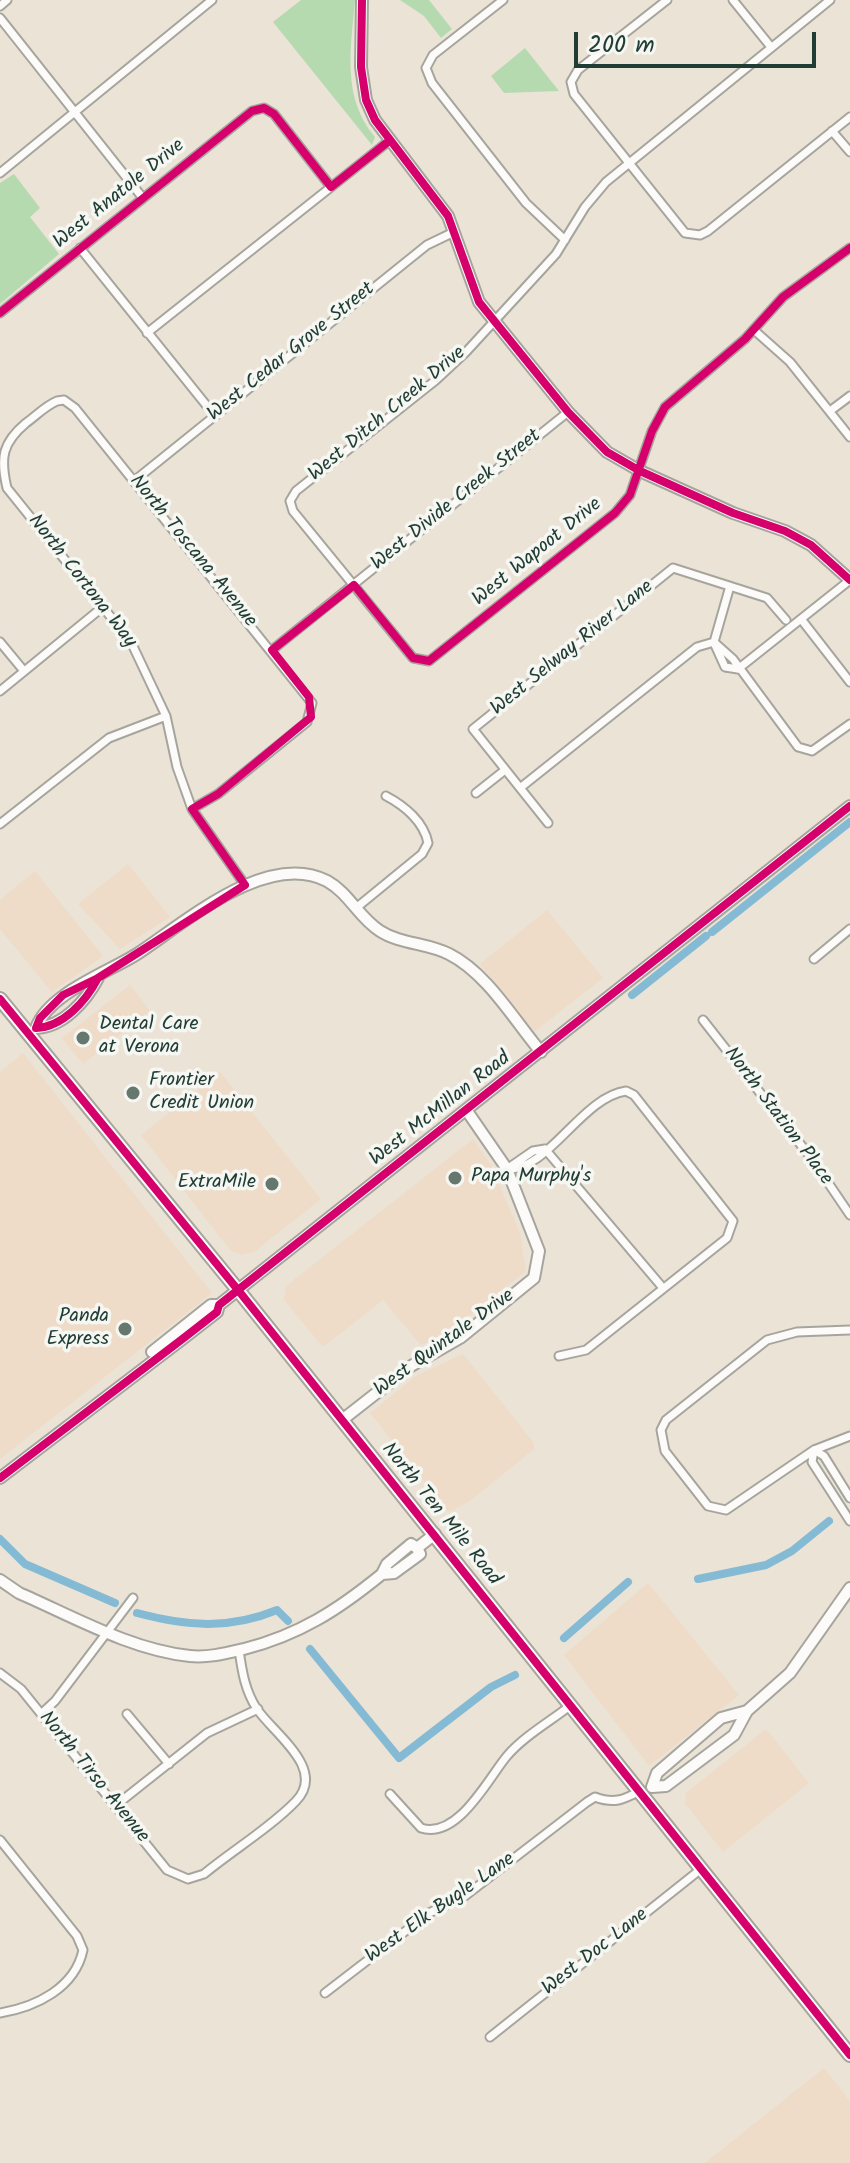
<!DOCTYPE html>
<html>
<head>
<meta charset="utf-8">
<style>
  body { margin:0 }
  #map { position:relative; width:850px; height:2163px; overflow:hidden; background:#ebe3d6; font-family:Kalam,sans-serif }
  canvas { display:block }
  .scale { position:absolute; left:574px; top:32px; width:242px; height:36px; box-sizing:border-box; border:4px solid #1f3d34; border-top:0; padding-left:10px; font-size:24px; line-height:28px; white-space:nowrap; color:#1f3d34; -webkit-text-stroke:6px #f6f6f2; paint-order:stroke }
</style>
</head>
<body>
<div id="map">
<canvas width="850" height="2163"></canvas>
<div class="scale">200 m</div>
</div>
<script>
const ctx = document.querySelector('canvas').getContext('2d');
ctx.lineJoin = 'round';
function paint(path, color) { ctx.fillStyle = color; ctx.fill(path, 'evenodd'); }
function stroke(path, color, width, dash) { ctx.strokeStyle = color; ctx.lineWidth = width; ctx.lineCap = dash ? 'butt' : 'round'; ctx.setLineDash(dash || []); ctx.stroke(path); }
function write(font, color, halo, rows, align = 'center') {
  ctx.font = font + ' Kalam,sans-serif'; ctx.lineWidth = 7; ctx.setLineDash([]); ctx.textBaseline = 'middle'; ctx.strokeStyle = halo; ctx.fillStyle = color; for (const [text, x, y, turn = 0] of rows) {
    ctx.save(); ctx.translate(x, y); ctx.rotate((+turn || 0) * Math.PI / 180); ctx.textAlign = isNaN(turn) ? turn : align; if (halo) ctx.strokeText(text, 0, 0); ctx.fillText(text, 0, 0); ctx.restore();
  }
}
paint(new Path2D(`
  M 128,864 L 170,917 L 120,949 L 78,904 Z
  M 35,871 L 103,956 L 52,992 L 0,929 L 0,900 Z
  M 547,910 L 603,978 L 534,1032 L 480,964 Z
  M 130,985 L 150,1011 L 83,1064 L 62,1038 Z
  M 23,1053 L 212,1293 L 0,1459 L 0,1072 Z
  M 220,1072 L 321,1199 L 254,1252 L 242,1255 L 230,1250 L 141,1135 Z
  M 473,1139 L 491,1165 L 520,1233 L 526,1271 L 447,1333 L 421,1345 L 383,1300 L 323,1347 L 284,1300 L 286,1286 Z
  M 463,1354 L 534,1443 L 534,1449 L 470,1501 L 449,1512 L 370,1413 L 416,1376 Z
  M 648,1583 L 739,1695 L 649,1766 L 564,1655 Z
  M 766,1729 L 809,1783 L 723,1852 L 685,1803 L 686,1793 Z
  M 824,2068 L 850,2101 L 850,2163 L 705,2163 Z`), '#eedbc8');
paint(new Path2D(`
  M 301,0 L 355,0 C 351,48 341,97 375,137 L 372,145 L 273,22 Z
  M 400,0 L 429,0 L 452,29 L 441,38 L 424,16 Z
  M 525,48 L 559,91 L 504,93 L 491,76 Z
  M 14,174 L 40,208 L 30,217 L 59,254 L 0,304 L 0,183 Z`), '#b5dab0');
stroke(new Path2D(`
  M 712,932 L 850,822
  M 632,995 L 706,936
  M 0,1539 L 25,1564 L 115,1603
  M 698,1579 L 766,1565 L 792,1551 L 829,1521
  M 137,1613 C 186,1626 229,1630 277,1610 L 288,1621
  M 564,1638 L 628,1582
  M 310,1649 L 399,1758 L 491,1687 L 515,1675`), '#85bad4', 8);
const street = new Path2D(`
  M 503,0 L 433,55 L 426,68 L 432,83 L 526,203 L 565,240
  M 667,0 L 578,70 L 571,82 L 574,94 L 685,233 L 700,235 L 708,231 L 850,117
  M 733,0 L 771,47
  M 830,0 L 606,182 L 585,207 L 556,254 L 466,352 L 436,380 L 296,491 L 290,501 L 293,511 L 413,658 L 429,661 L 615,513 L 630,495 L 652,431 L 665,407 L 745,339 L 783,297 L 850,248
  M 0,6 L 7,0
  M 0,18 L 142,197
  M 832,131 L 850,152
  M 0,173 L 212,0
  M 80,248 L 215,416
  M 0,313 L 252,111 L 264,108 L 274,114 L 331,187
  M 754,330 L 790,362 L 850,437
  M 147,333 L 389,141
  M 830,411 L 850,396
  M 134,481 L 427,245 L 454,232
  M 801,619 L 850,682
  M 0,642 L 24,671
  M 714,642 L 733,659 L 798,747 L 812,751 L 850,724
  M 715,645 L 725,667 L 738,669
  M 272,650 L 568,412
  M 738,669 L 850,580
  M 0,691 L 104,606
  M 520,788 L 697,647 L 714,642 L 730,586
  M 476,793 L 505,770
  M 192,809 L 218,794 L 307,722 L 312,703 L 75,408 L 64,400 L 57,401 C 45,406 36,416 26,423 C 2,443 0,458 7,488 L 131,642 L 166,716 L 177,767 L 192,809 L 245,885
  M 548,823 L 473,729 L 673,568 L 767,598 L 786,620
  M 0,824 L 109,738 L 166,716
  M 356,908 L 422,854 L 428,843 C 424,822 405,806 386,796
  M 814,959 L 850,929
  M 703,1020 L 812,1159 L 850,1215
  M 545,1149 L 533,1151 L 507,1169 C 548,1171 582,1097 626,1091 L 634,1095 L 733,1221 L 727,1238 L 586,1350 L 559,1356
  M 545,1149 L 663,1288
  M 850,1330 L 797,1332 L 767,1340 L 666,1420 L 661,1430 L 665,1451 L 708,1506 L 726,1510 L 814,1450 L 850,1436
  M 850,1498 L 824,1456 L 814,1450 L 812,1462 L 850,1521
  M 0,1673 L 21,1689 L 167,1870 L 188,1879 L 204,1874 C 233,1850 270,1828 296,1801 C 327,1769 274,1734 257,1709 C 245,1691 242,1671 239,1650
  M 41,1714 L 55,1701 L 133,1598
  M 127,1714 L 169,1764
  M 390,1794 L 421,1828 C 458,1840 489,1777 507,1756 C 524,1736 551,1721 571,1705
  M 115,1806 L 207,1733 L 258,1709
  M 0,1840 L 77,1936 L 83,1950 C 75,1988 36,2007 0,2013
  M 325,1993 L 429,1913 L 465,1896 L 587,1802 L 595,1797 C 614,1804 623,1800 640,1791
  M 490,2037 L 701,1869`);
const secondary = new Path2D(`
  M 362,0 L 361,67 L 366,100 L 375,120 L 448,216 L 479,302 L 568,412 L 607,452 L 640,471 L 733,513 L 785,531 L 811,545 L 850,580
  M 98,978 C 86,1001 63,1027 36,1028 C 49,993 107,973 137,954 C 186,922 267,850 327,881 C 349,893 359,918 380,931 C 400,944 428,943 449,954 C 487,973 514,1020 541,1052
  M 152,1352 L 211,1305 L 219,1305
  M 342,1420 L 411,1366 L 460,1338 L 534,1278 L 539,1251 L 507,1169 L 467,1111
  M 0,1478 L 185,1337 L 217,1312 L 219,1305 L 850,806
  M 417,1548 L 411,1544 L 387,1564 L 382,1574 L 394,1573 L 420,1554 L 417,1548 L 435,1534
  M 0,1580 L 19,1593 C 72,1616 131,1650 190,1656 C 208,1658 227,1653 244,1649 C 299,1635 338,1610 382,1574
  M 747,1711 L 721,1718 L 657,1773 L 652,1787 L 666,1786 L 734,1735 L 747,1711 L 790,1673 L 850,1588`);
const primary = new Path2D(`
  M 0,999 L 238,1290 L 850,2055`);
stroke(street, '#a6a59d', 11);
stroke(secondary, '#a6a59d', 14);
stroke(primary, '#a6a59d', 16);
stroke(street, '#fcfbf9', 7);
stroke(secondary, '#fcfbf9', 10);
stroke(primary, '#fcfbf9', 12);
stroke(new Path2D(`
  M 362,0 L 361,67 L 366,100 L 375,120 L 448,216 L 479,302 L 568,412 L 607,452 L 640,471 L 733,513 L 785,531 L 811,545 L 850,580
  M 0,313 L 252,111 L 264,108 L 274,114 L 331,187 L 389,141
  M 98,978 C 86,1001 63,1027 36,1028 L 40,1018 L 63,995 L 98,978 L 245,885 L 192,809 L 218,794 L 311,717 L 309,697 L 272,650 L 354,585 L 413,658 L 429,661 L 615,513 L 630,495 L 652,431 L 665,407 L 745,339 L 783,297 L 850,248
  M 0,999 L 238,1290 L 850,2055
  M 0,1478 L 185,1337 L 217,1312 L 219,1305 L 850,806`), '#d6006c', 8);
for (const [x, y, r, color] of [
  [83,1038,8,"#66776d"],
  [133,1093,8,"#66776d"],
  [455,1178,8,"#66776d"],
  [272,1184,8,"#66776d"],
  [125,1329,8,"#66776d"]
]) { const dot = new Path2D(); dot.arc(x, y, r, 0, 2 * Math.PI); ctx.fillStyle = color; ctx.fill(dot); stroke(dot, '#f6f6f2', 3); }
write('20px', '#1f3d34', '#f6f6f2', [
  ["West Anatole Drive",120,195,-39],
  ["West Cedar Grove Street",292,353,-39],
  ["West Ditch Creek Drive",388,415,-40],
  ["West Divide Creek Street",457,501,-39],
  ["North Toscana Avenue",192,552,51],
  ["West Wapoot Drive",538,553,-39],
  ["North Cortona Way",81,582,52],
  ["West Selway River Lane",573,649,-39],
  ["West McMillan Road",441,1110,-38],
  ["North Station Place",777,1117,53],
  ["West Quintale Drive",445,1344,-36],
  ["North Ten Mile Road",440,1515,51],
  ["North Tirso Avenue",93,1778,51],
  ["West Elk Bugle Lane",441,1909,-35],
  ["West Doc Lane",596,1953,-38]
]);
write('20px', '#1f3d34', '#f6f6f2', [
  ["Dental Care",99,1026],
  ["at Verona",99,1049],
  ["Frontier",149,1082],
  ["Credit Union",149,1105],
  ["Papa Murphy's",471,1178],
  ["ExtraMile",256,1184,"right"],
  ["Panda",109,1318,"right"],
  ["Express",109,1341,"right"]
], 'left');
</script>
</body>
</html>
